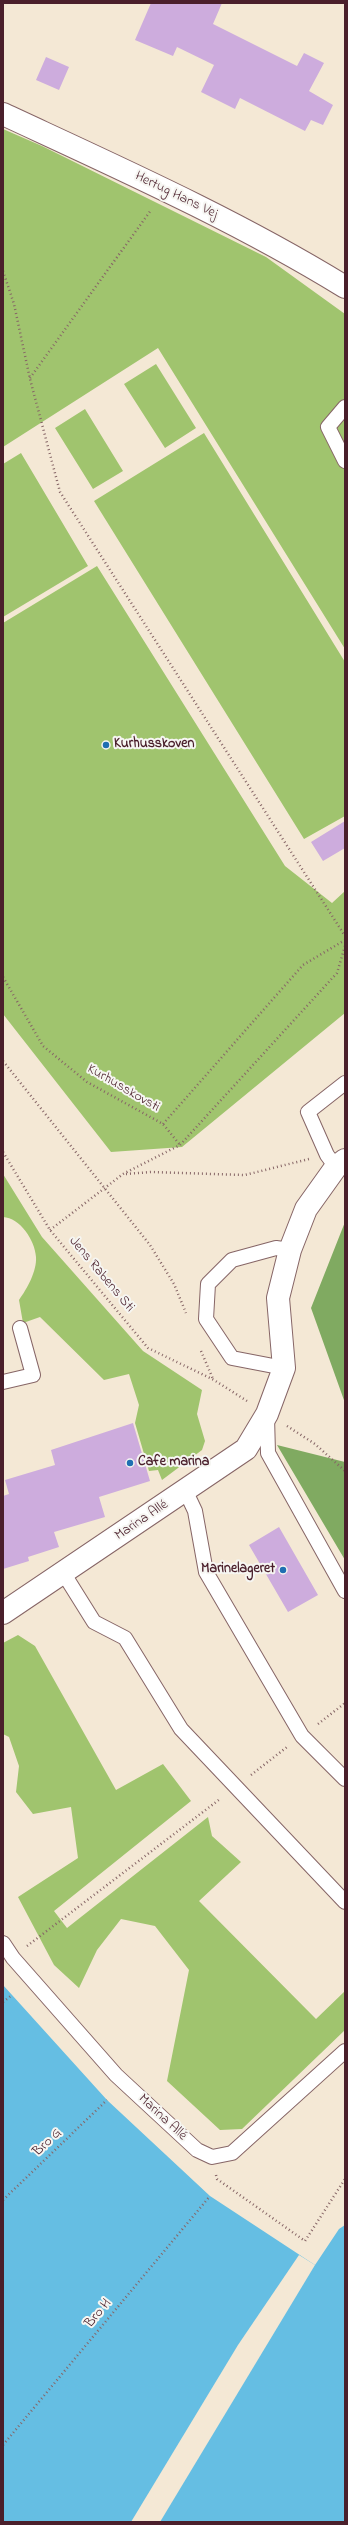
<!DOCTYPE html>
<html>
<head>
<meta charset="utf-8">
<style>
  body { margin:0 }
  #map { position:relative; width:348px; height:2525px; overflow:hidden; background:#f4e8d5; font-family:"Indie Flower",sans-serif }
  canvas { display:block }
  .frame { position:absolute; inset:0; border:4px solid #4a1f2b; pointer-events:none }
</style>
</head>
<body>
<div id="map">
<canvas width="348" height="2525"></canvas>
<div class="frame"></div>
</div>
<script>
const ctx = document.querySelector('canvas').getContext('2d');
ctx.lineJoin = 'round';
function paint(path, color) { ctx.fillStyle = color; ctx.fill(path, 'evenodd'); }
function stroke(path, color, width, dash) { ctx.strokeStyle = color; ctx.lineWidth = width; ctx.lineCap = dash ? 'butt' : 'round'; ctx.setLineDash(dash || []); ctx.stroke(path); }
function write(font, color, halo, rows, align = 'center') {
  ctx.font = font + ' "Indie Flower",sans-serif'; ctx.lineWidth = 4; ctx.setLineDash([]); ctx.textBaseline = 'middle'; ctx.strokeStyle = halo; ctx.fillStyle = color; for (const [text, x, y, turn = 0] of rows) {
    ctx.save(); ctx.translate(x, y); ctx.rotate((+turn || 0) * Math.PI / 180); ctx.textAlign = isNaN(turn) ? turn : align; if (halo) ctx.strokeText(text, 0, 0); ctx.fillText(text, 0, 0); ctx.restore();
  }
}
paint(new Path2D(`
  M 3,129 L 42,146 L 266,257 L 345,314 L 345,649 L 158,348 L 3,447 Z
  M 156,364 L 196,428 L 165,448 L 124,384 Z
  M 85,409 L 123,471 L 93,489 L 55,428 Z
  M 204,433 L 345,662 L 345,816 L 304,839 L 94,501 Z
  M 21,453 L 88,566 L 3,617 L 3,464 Z
  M 97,566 L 285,866 L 332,903 L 345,891 L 345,1013 L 182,1147 L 111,1152 L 3,1014 L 3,623 Z
  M 3,1174 L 42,1237 L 143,1351 L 202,1390 L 197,1414 L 205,1441 L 202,1450 L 162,1480 L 158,1470 L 149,1471 L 135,1423 L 139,1405 L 129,1374 L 104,1380 L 40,1317 L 23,1323 L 19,1300 C 27,1289 37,1271 36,1257 C 35,1240 20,1218 3,1217 Z
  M 18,1635 L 35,1646 L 116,1790 L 163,1764 L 191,1801 L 54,1911 L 67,1928 L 208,1817 L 212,1836 L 241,1862 L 199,1901 L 316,2019 L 345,1991 L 345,2030 L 242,2129 L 220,2130 L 167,2081 L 189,1970 L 155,1926 L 121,1919 L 97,1950 L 79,1988 L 54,1965 L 18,1897 L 78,1858 L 71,1807 L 33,1814 L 16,1792 L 19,1766 L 9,1737 L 3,1734 L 3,1643 Z`), '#a0c46e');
paint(new Path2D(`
  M 345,1222 L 345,1403 L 311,1308 Z
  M 277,1445 L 345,1462 L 345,1560 Z`), '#80aa61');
paint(new Path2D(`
  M 3,1985 L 107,2100 L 210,2196 L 315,2265 L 339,2229 L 345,2225 L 345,2522 L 3,2522 Z`), '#65bee3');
paint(new Path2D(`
  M 299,2255 L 315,2265 L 160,2522 L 131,2522 L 238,2345 Z`), '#f4e8d5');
paint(new Path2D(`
  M 151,3 L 222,3 L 213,24 L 297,66 L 304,53 L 324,63 L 309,91 L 333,105 L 323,125 L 311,120 L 305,131 L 240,98 L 235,109 L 201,92 L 214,65 L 177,47 L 173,56 L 135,40 Z
  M 46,57 L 69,67 L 59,90 L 36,80 Z
  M 345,821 L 345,848 L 323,861 L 311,842 Z
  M 133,1423 L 150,1481 L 99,1497 L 105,1517 L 54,1532 L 59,1547 L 28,1557 L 29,1561 L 3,1569 L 3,1496 L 9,1494 L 5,1480 L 55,1465 L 51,1450 Z
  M 279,1527 L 318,1595 L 288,1612 L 249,1545 Z`), '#cdacdd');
const lane = new Path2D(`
  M 345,407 L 328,427 L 345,461
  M 336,1167 L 327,1155 L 308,1112 L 345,1083
  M 284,1368 L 232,1358 L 206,1319 L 208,1284 L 232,1260 L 276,1248 L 290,1250
  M 3,1382 L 33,1375 L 20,1328
  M 267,1417 L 268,1453 L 345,1591
  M 186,1492 L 195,1511 L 206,1572 L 302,1736 L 345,1779
  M 64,1574 L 94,1622 L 125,1638 L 181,1729 L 345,1902
  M 3,1943 L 13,1958 L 116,2075 L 197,2150 L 212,2157 L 232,2153 L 345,2051`);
const street = new Path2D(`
  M 3,114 C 119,168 236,220 345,287
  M 3,1613 L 246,1449 L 267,1414 L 284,1368 L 278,1298 L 290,1250 L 306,1209 L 336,1167 L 345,1160`);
stroke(lane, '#866566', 16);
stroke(street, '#866566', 24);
stroke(new Path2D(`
  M 3,271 L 14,304 L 30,379 L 60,492 L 345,936
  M 30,378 L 151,210
  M 3,977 L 43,1046 L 87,1082 L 163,1124 L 180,1145
  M 3,1061 L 150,1245 L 174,1284 L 186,1313
  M 163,1124 L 303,965 L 345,940
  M 3,1152 L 50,1230 L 148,1348 L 214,1380 L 247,1401
  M 126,1174 L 151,1172 L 245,1175 L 309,1159
  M 50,1230 L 123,1174 L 180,1145 L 337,973 L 345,946
  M 201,1351 L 213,1379
  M 287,1426 L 315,1444 L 345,1471
  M 318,1724 L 345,1703
  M 251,1775 L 287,1747
  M 27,1946 L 220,1799
  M 3,2002 L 12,1995
  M 216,2175 L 217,2179 L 305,2241 L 345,2179
  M 3,2200 L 107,2100
  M 3,2445 L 210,2196`), '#866566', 2.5, [1, 3]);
stroke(lane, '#fff', 14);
stroke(street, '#fff', 22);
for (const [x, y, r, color] of [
  [106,745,4,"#1f6fb2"],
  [130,1463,4,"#1f6fb2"],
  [283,1570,4,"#1f6fb2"]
]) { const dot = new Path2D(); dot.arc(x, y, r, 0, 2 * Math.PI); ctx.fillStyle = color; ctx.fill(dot); stroke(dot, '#f6f6f2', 1.5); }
write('14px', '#4a1f2b', '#f6f6f2', [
  ["Hertug Hans Vej",176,196,26],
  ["Kurhusskovsti",123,1089,30],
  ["Jens Rabens Sti",101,1275,50],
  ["Marina Allé",142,1521,-34],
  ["Marina Allé",162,2118,43],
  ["Bro G",48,2143,-44],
  ["Bro H",99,2314,-50]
]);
write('bold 14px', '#4a1f2b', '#f6f6f2', [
  ["Kurhusskoven",114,745],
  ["Cafe marina",138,1463],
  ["Marinelageret",275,1570,"right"]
], 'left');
</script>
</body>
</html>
